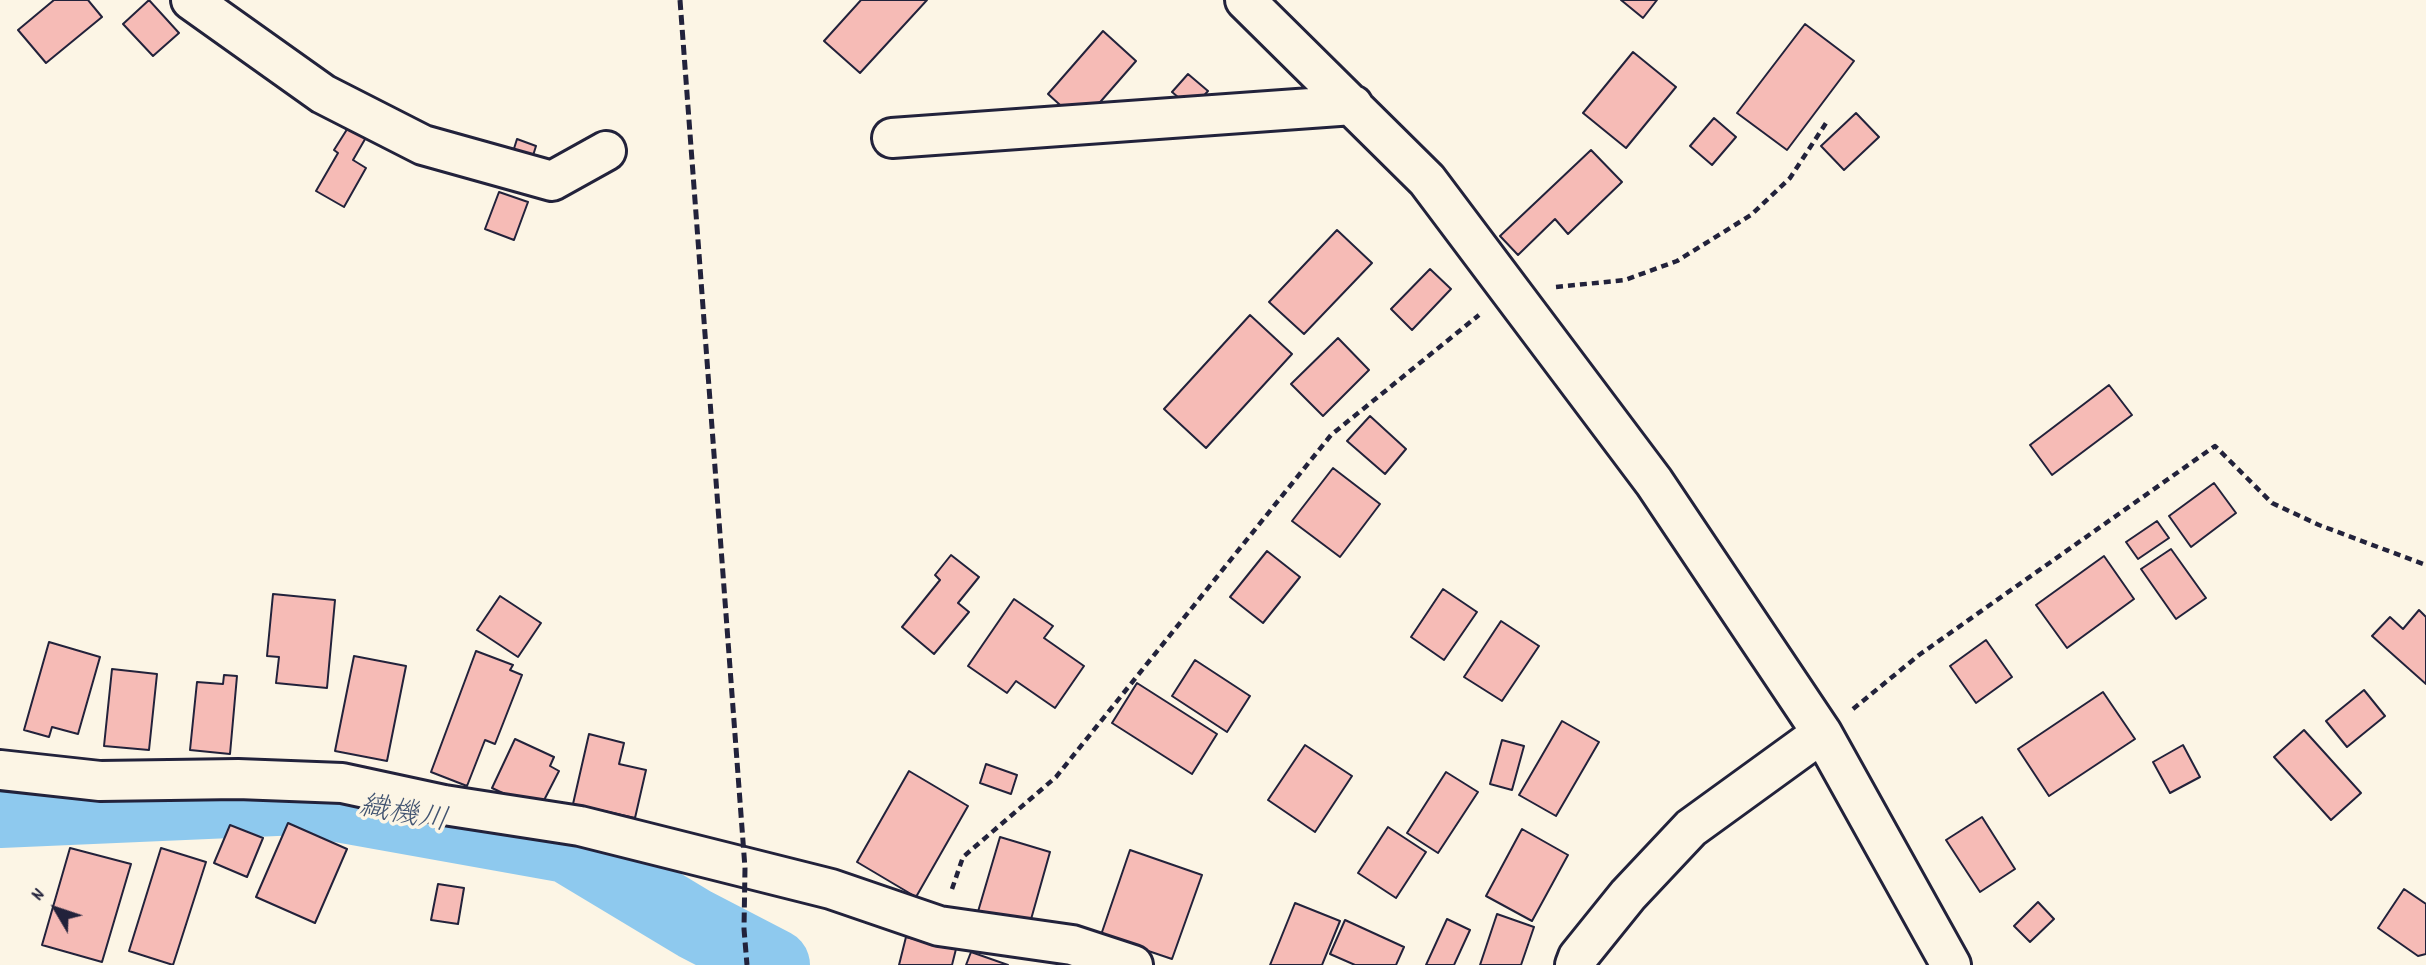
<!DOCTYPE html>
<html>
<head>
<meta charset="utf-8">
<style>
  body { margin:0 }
  #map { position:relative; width:2426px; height:965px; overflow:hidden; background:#fcf5e5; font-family:Dekko,sans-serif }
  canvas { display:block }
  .north { position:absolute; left:21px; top:874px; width:70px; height:70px; -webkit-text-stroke:5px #fcf5e5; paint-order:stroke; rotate:309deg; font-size:19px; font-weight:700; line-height:28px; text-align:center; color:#22223b }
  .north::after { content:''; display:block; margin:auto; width:24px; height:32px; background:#22223b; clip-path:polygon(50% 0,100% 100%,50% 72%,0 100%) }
</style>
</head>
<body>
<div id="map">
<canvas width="2426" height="965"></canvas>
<div class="north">N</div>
</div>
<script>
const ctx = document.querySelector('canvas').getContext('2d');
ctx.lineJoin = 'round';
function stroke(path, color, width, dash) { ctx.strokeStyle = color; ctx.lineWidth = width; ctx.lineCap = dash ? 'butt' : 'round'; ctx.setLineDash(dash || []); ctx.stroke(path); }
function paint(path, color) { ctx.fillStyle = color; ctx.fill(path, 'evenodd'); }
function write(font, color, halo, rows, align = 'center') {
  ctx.font = font + ' Dekko,"Klee One",sans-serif'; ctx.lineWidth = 7; ctx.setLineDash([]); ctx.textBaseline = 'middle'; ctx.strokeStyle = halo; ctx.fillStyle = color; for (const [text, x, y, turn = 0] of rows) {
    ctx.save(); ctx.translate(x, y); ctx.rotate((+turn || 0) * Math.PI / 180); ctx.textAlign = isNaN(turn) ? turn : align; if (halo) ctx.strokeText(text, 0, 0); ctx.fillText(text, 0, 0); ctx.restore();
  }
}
stroke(new Path2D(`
  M 0,812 L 299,799 L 567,847 L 695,924 L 774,965`), '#8ec9ee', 72);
const building = new Path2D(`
  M 54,0 L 88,0 L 102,17 L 46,63 L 18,30 Z
  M 149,0 L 179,33 L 153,56 L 123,24 Z
  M 861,0 L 927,0 L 860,73 L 824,41 Z
  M 1621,0 L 1657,0 L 1643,18 Z
  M 1805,24 L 1854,61 L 1787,150 L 1737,113 Z
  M 1103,31 L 1136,61 L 1081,124 L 1048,94 Z
  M 1633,52 L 1676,87 L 1626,148 L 1583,113 Z
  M 1188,74 L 1208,91 L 1192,109 L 1172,92 Z
  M 1856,113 L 1879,137 L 1844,170 L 1821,146 Z
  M 1714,118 L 1736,137 L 1712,165 L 1690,146 Z
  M 351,123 L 368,134 L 353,160 L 366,168 L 344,207 L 316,191 L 338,153 L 334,150 Z
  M 517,139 L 536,146 L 531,162 L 512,155 Z
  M 1591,150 L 1622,182 L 1568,234 L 1555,219 L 1518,255 L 1500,236 Z
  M 499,192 L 528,202 L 514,240 L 485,229 Z
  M 1337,230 L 1372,263 L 1304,334 L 1269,302 Z
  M 1430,269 L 1451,289 L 1412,330 L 1391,309 Z
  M 1250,315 L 1292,354 L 1206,448 L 1164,409 Z
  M 1338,338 L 1369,370 L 1323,416 L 1291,384 Z
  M 2109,385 L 2132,415 L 2052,475 L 2030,445 Z
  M 1370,416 L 1406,449 L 1385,474 L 1347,441 Z
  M 1333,468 L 1380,504 L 1340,557 L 1292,521 Z
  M 2214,483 L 2236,513 L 2191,547 L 2169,516 Z
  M 2157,521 L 2169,538 L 2138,559 L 2126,542 Z
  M 2171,549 L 2206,598 L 2176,619 L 2141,569 Z
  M 1267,551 L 1300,577 L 1263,623 L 1230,597 Z
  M 951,555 L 979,577 L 958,603 L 969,612 L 934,654 L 902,627 L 940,580 L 935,575 Z
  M 2104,556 L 2134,599 L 2067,648 L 2036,605 Z
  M 1443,589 L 1477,612 L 1444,660 L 1411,637 Z
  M 273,594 L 335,600 L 327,688 L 276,683 L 279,657 L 267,656 Z
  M 500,596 L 541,623 L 518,657 L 477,630 Z
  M 1014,599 L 1053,626 L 1044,638 L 1084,666 L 1055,708 L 1016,681 L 1007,693 L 968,666 Z
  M 2419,610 L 2426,617 L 2426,684 L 2372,636 L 2390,617 L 2403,629 Z
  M 1501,621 L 1539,646 L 1502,701 L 1464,677 Z
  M 1986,640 L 2012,677 L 1976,703 L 1950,666 Z
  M 49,642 L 100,657 L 78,734 L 52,727 L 49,737 L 24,730 Z
  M 476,651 L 513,665 L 510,670 L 522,675 L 495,744 L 485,740 L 467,786 L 431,772 Z
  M 354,656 L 406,666 L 387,761 L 335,751 Z
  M 1195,660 L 1250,696 L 1227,732 L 1172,696 Z
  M 112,669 L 157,674 L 149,750 L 104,746 Z
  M 224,675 L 237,676 L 230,754 L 190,750 L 197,682 L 223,684 Z
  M 1137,683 L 1217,734 L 1192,774 L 1112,723 Z
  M 2364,690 L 2385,716 L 2347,747 L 2326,721 Z
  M 2103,692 L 2135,739 L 2049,796 L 2018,749 Z
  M 1562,721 L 1599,742 L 1556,816 L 1519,795 Z
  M 2304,730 L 2361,793 L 2331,820 L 2274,757 Z
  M 589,734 L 624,743 L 619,764 L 646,770 L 635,818 L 573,804 Z
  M 515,739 L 554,757 L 550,766 L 559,771 L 539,810 L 492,788 Z
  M 1502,740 L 1524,746 L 1512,790 L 1490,784 Z
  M 1305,745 L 1352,776 L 1315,832 L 1268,800 Z
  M 2183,745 L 2200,777 L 2170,793 L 2153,762 Z
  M 986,764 L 1017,775 L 1011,794 L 980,783 Z
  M 909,771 L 968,806 L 916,897 L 857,862 Z
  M 1446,772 L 1478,792 L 1438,853 L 1407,833 Z
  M 1982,817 L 2015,869 L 1980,892 L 1946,840 Z
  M 288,823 L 347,849 L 315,923 L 256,897 Z
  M 230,825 L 263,838 L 247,877 L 214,863 Z
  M 1388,827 L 1426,852 L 1396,898 L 1358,873 Z
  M 1522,829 L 1568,855 L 1532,921 L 1486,896 Z
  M 1000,837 L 1050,852 L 1028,930 L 977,915 Z
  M 70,848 L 131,864 L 102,962 L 42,945 Z
  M 161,848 L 206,862 L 173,965 L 129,951 Z
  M 1130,850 L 1202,875 L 1172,959 L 1101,935 Z
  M 438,884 L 464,888 L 458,924 L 431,920 Z
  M 2404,889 L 2426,904 L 2426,954 L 2418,956 L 2378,928 Z
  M 2038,902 L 2054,919 L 2030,942 L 2014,926 Z
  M 1295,903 L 1340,921 L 1322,965 L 1270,965 Z
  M 1497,914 L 1534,927 L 1521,965 L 1480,965 Z
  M 1447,919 L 1470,930 L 1454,965 L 1426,965 Z
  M 1345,920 L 1404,947 L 1396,965 L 1355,965 L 1330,954 Z
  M 906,937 L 956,949 L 952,965 L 899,965 Z
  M 971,952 L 1008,965 L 966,965 Z`);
paint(building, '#f6bbb6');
stroke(building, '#22223b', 2);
const minor = new Path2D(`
  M 191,0 L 323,94 L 423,145 L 552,181 L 606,151
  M 1245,0 L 1427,180 L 1654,482 L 1822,733 L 1951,965
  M 892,138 L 1353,105
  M 0,770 L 100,781 L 238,779 L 342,783 L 444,805 L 580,826 L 831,889 L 939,926 L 1072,945 L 1133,965
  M 1575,965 L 1578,957 L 1628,895 L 1691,828 L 1822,733`);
stroke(minor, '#22223b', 44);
stroke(new Path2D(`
  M 1556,287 L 1625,280 L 1677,261 L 1751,215 L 1790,178 L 1828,120
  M 1853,709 L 1919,655 L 2215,446 L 2272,503 L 2319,525 L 2426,565
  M 952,889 L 963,857 L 1056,777 L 1331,435 L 1479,315`), '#22223b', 4.5, [7, 5]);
stroke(minor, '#fcf5e5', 38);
stroke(new Path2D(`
  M 680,0 L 745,868 L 744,929 L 747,965`), '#22223b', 5, [10, 5]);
write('italic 30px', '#425471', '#fcf5e5', [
  ["織機川",403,817,10]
]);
</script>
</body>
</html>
